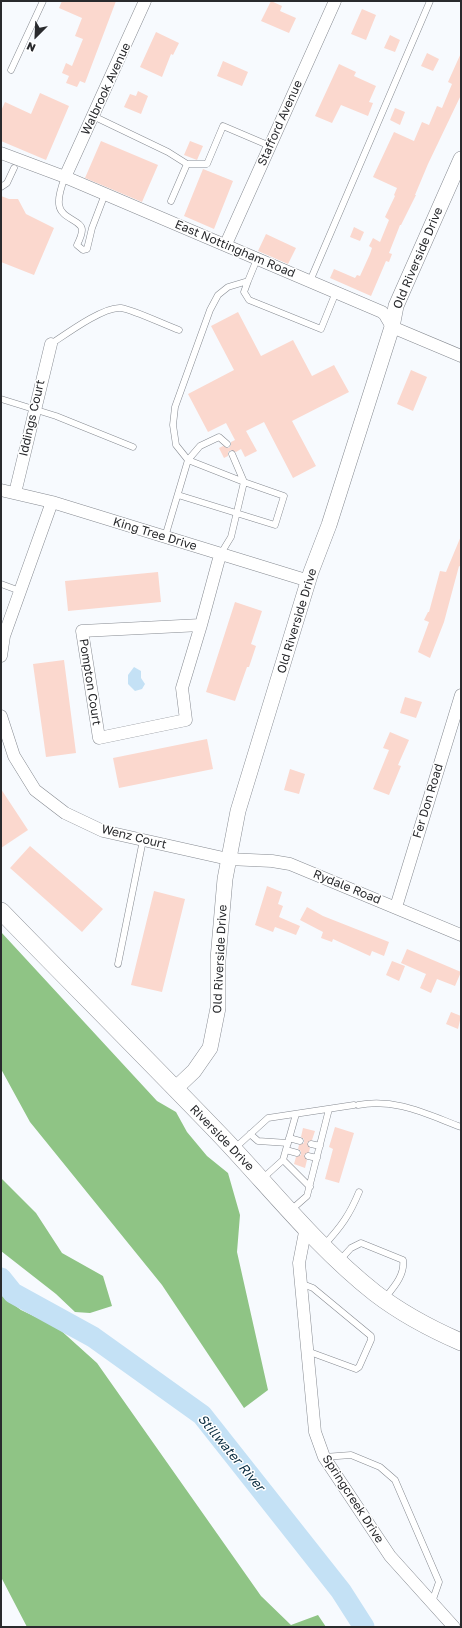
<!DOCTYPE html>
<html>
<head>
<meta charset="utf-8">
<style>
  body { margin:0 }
  #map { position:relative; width:462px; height:1628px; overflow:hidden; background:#f7fafe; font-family:"Golos Text",sans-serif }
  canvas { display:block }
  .frame { position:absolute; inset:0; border:2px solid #292a2d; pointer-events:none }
  .north { position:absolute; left:16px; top:16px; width:40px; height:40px; -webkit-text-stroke:3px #fff; paint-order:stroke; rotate:204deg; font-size:11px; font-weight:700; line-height:16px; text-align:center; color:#292a2d }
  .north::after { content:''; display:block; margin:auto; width:14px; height:18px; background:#292a2d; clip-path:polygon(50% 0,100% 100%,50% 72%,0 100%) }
</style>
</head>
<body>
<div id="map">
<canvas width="462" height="1628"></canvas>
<div class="frame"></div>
<div class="north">N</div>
</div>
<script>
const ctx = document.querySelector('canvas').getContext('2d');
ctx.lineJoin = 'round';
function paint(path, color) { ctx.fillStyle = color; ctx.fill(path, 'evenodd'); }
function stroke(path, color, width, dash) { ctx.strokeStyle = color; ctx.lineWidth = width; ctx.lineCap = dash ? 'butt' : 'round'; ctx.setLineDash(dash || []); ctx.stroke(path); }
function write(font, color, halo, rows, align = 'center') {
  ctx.font = font + ' "Golos Text",sans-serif'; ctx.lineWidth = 3; ctx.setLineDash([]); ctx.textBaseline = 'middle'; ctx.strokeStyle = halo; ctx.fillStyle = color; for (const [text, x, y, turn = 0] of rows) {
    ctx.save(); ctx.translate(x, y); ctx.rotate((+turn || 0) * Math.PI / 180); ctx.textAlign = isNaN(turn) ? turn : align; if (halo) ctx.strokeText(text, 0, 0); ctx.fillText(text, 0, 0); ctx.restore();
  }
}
paint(new Path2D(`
  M 1,932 L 157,1101 L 176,1112 L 187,1132 L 207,1156 L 228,1173 L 240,1215 L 237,1252 L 268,1390 L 244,1408 L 162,1285 L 30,1122 L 1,1069 Z
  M 1,1178 L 36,1213 L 62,1253 L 103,1276 L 112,1306 L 90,1313 L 75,1312 L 56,1294 L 1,1251 Z
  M 1,1295 L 21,1310 L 57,1327 L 97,1363 L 261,1596 L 291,1625 L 318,1615 L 326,1627 L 27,1627 L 1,1577 Z`), '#8fc485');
paint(new Path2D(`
  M 134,667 L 141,671 L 141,678 L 145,684 L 142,689 L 135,691 L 128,684 L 128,675 Z`), '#c4e1f5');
stroke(new Path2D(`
  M 1,1278 L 13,1293 L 93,1337 L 202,1415 L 341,1591 L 364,1627`), '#c4e1f5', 21);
paint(new Path2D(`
  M 62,1 L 116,1 L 85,83 L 80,81 L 77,87 L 66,83 L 69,76 L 62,73 L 66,63 L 72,66 L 83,39 L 75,36 L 82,18 L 59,8 Z
  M 271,1 L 282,6 L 280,11 L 296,18 L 289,33 L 261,21 Z
  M 362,9 L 376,15 L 366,40 L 351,34 Z
  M 156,32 L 179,43 L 173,55 L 171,54 L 162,77 L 140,67 Z
  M 390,35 L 400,40 L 395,52 L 384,48 Z
  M 427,53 L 439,59 L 433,71 L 421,66 Z
  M 461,53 L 461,95 L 428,164 L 415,195 L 416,195 L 401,225 L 400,225 L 389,253 L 392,254 L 389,262 L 386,261 L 371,296 L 330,278 L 334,269 L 355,278 L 357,275 L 360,276 L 370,254 L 372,248 L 369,246 L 373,238 L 380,242 L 389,220 L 385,217 L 395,196 L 394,195 L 397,188 L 373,177 L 394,132 L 414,141 L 422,122 L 429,125 L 437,106 L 442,108 L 452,84 L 448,82 Z
  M 223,61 L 248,72 L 242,86 L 217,76 Z
  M 339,64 L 356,72 L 354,76 L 376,86 L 369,102 L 373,103 L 368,116 L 341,105 L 332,123 L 315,116 Z
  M 138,91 L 148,96 L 141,114 L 124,107 L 130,94 L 136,96 Z
  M 40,93 L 69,106 L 46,160 L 1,141 L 1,111 L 5,102 L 31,114 Z
  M 395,108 L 405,112 L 400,125 L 390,120 Z
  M 101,141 L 158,165 L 142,202 L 85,178 Z
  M 190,141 L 203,146 L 197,160 L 184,155 Z
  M 203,169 L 233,181 L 214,229 L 184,216 Z
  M 1,196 L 9,199 L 18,199 L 26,214 L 54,228 L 34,275 L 1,262 Z
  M 354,227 L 364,232 L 360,241 L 350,237 Z
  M 266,234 L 296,248 L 288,264 L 258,251 Z
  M 238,312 L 261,356 L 293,340 L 312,376 L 334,365 L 349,392 L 292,421 L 316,466 L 293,478 L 264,422 L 246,431 L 257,451 L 245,457 L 241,449 L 236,452 L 231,450 L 228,452 L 228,456 L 224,458 L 219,448 L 223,446 L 229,448 L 231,445 L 231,442 L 235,440 L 226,423 L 208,432 L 188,394 L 234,370 L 211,326 Z
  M 411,370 L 427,377 L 413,411 L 397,404 Z
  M 461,536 L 461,567 L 459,566 L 444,622 L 430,658 L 418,652 L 429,622 L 424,620 L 428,612 L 429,612 L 440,571 L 446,572 Z
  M 158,572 L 161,602 L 68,611 L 65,581 Z
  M 235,602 L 262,611 L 251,644 L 256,646 L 249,667 L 247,667 L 235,701 L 206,692 Z
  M 64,660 L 76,753 L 46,757 L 33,664 Z
  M 405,697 L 422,702 L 416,718 L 400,713 Z
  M 390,732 L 409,740 L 398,765 L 401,766 L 389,795 L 373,789 L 389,750 L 383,748 Z
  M 207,739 L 213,769 L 119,788 L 113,758 Z
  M 290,769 L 305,774 L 299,794 L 284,790 Z
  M 1,789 L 28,830 L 1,848 Z
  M 30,846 L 103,909 L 82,932 L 10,868 Z
  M 267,886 L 282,892 L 278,904 L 283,906 L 279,917 L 300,926 L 296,935 L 275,927 L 273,932 L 255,925 Z
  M 154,891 L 185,899 L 162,992 L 131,985 Z
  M 307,907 L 323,916 L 389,942 L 384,956 L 372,951 L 370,956 L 333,939 L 332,942 L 321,938 L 323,932 L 300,920 Z
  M 407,949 L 461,972 L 455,986 L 437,979 L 431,993 L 420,988 L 426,974 L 401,963 Z
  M 392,961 L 405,966 L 399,981 L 386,975 Z
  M 451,1012 L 461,1016 L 458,1029 L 446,1024 Z
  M 335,1127 L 354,1133 L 339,1183 L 325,1179 L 333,1149 L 329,1147 Z
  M 303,1128 L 315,1131 L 312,1140 L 307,1143 L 310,1148 L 309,1152 L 304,1155 L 307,1160 L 305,1168 L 294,1164 L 296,1157 L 301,1155 L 301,1151 L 298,1149 L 299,1145 L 304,1143 L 304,1139 L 301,1137 Z`), '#fbd8ce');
const service = new Path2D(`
  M 11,70 L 43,1
  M 93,116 L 168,152 L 187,164
  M 65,177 C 62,185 58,195 59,204 C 60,219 82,220 82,230 C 82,235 79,241 77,245 L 83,250 L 87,249 L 92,228 L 105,194
  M 1,187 L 7,183 L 14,168
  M 171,201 L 187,164 L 207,164 L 223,126 L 270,146
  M 248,281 L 244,292 L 249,300 L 321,329 L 336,292
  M 310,281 L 430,1
  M 51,344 C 66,334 104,306 121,308 C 134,310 165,325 179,330
  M 1,399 L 56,416 L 133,447
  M 232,454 L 244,482 L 188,460 L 176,445 L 173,425 L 175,407 L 210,310 L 218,295 L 228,287 L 248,281 L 257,259
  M 178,495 L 275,525 L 284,496 L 244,482 L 231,537 L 220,555
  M 165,537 L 188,460 L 200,446 L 219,437 L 227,444
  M 1,584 L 20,591
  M 118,964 L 143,840
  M 358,1105 C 396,1098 426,1114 461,1127
  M 250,1134 L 258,1141 L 288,1143
  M 289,1138 L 300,1141
  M 311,1144 L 320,1146
  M 235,1148 L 268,1118 L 354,1105
  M 286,1150 L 297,1153
  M 308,1156 L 317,1158
  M 283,1160 L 310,1187
  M 262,1179 L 283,1160 L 296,1114
  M 291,1210 L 307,1196 L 329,1109
  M 324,1245 C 341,1227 350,1214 359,1192
  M 340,1260 L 351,1248 L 361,1243 L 403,1260 C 405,1275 394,1287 385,1298
  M 300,1283 L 313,1288 L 371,1336 L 371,1340 L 359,1367 L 356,1369 L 307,1351
  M 324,1457 L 351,1455 L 380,1467 L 395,1480 L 439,1582 L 432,1602`);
const minor = new Path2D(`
  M 1,153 L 65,177 L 382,312 L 385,315 L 392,327 L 461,356
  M 65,177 L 145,1
  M 226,244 L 335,1
  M 1,490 L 52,502 L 309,581
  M 15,493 L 51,344
  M 201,625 L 182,688 L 186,720 L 99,738 L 82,631 Z
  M 201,625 L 220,555
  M 1,656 L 4,636 L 52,502
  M 1,716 L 14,756 L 35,790 L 65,813 L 103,831 L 228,859 L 272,861 L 290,864 L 461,935
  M 396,907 L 461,695
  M 306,1227 L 299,1263 L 315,1432 L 324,1457 L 390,1556 L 454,1627`);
const tertiary = new Path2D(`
  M 175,1089 L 194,1071 L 210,1048 L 218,1008 L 218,959 L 225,879 L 238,811 L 311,572 L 329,525 L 392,327 L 396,306 L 461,159`);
const secondary = new Path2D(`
  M 1,911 C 75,987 150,1062 224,1139 C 273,1191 319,1249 375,1293 C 401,1313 431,1329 461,1342`);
stroke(service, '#868a91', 7);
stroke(minor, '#868a91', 13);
stroke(tertiary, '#868a91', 16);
stroke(secondary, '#868a91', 18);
stroke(service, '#fff', 6);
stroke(minor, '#fff', 12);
stroke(tertiary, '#fff', 15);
stroke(secondary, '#fff', 17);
write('12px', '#292a2d', '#fff', [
  ["Walbrook Avenue",106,89,-65],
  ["Stafford Avenue",280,123,-66],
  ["East Nottingham Road",235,249,23],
  ["Old Riverside Drive",418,258,-67],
  ["Iddings Court",32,418,-77],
  ["King Tree Drive",155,534,17],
  ["Old Riverside Drive",297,621,-73],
  ["Pompton Court",90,682,81],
  ["Fer Don Road",428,801,-73],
  ["Wenz Court",134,837,14],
  ["Rydale Road",347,887,22],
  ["Old Riverside Drive",220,959,-87],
  ["Riverside Drive",222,1138,46],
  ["Springcreek Drive",353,1499,57]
]);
write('italic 13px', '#092c40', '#fff', [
  ["Stillwater River",231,1453,50]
]);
</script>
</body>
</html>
